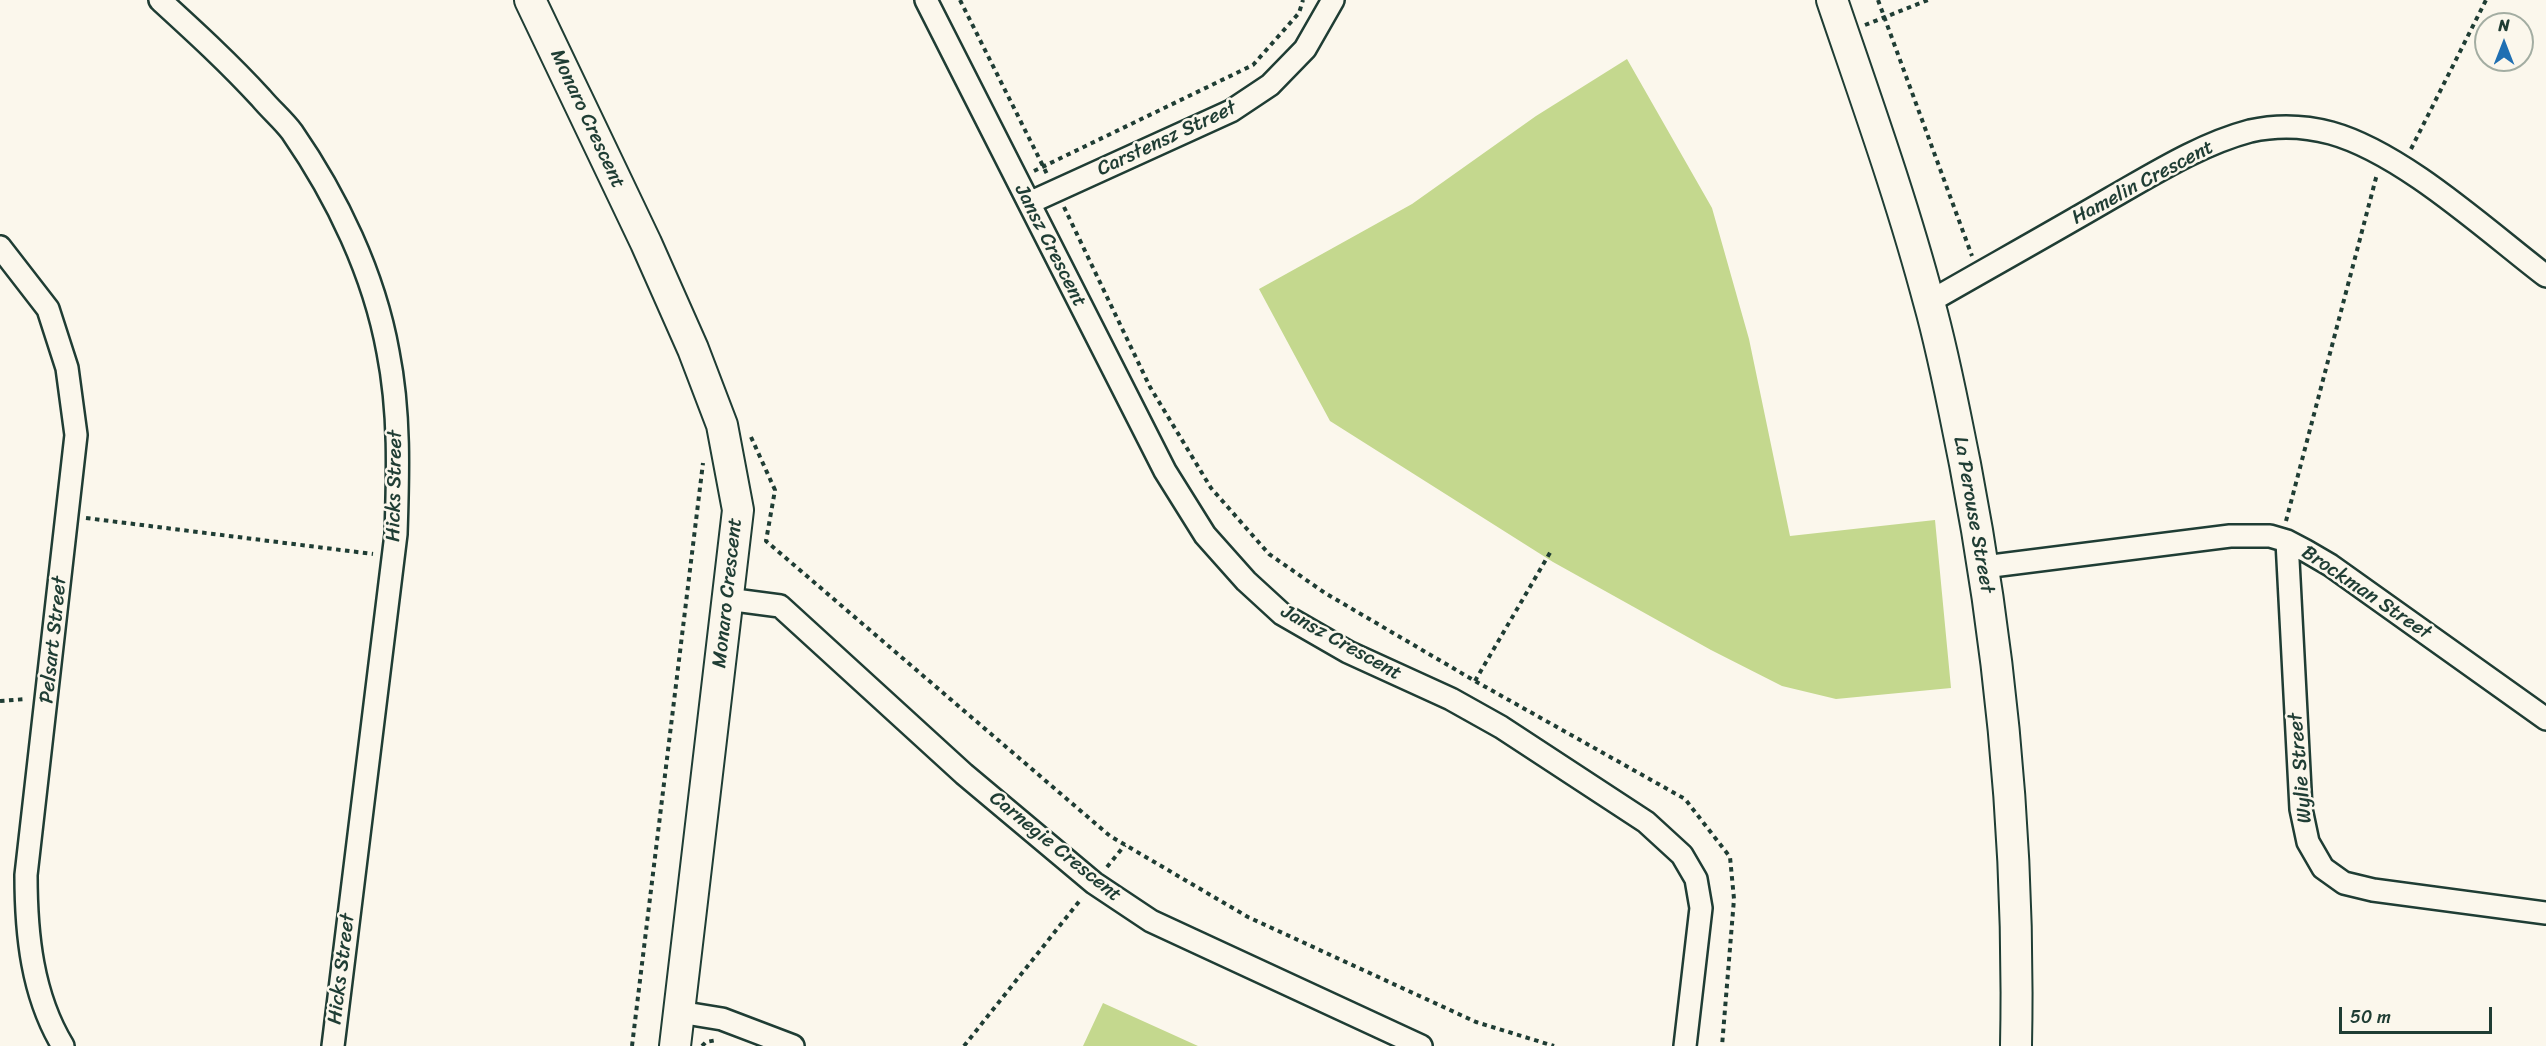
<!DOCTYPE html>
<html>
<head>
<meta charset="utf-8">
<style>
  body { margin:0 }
  #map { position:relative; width:2546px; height:1046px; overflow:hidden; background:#fbf7ec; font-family:Sriracha,sans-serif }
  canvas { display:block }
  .north { position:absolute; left:2474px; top:12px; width:60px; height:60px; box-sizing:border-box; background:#fbf7ec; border:2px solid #a3ada2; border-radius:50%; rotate:0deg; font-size:16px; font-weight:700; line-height:24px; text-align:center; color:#1f3d34 }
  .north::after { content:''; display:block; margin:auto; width:21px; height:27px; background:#1f6fb2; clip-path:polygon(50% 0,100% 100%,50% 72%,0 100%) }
  .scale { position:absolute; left:2339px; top:1007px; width:153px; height:27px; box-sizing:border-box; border:3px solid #1f3d34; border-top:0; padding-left:8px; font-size:18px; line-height:21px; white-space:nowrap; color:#1f3d34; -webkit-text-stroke:4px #fbf7ec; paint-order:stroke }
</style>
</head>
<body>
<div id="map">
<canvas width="2546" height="1046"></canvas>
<div class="north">N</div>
<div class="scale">50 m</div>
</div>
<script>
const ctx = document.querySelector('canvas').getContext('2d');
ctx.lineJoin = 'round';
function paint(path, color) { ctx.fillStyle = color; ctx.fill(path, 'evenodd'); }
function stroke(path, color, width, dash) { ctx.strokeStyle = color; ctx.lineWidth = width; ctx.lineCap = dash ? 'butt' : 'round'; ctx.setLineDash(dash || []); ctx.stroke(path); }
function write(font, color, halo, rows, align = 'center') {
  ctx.font = font + ' Sriracha,sans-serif'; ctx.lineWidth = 5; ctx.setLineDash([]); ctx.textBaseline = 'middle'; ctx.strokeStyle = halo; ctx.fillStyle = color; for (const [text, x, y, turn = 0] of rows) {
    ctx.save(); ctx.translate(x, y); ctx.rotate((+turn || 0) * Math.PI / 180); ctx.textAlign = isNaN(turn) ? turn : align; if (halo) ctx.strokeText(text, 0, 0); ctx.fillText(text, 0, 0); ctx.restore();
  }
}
paint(new Path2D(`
  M 1627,59 L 1712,208 L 1749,339 L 1790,536 L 1935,520 L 1951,688 L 1836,699 L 1782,686 L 1711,650 L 1553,562 L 1330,421 L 1259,289 L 1412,204 L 1536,116 Z
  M 1103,1003 L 1198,1046 L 1083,1046 Z`), '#c4d88e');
const street = new Path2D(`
  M 160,0 C 195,32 229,63 261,98 C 271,110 283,120 292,132 C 337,197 374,274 388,352 C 400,412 398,474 396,534 L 333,1046
  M 926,0 L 1165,471 L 1205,535 L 1246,581 L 1282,614 L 1348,652 L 1451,699 L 1501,727 L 1646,822 L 1682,855 L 1696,879 L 1701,908 L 1685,1046
  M 1029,203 L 1231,111 L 1270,85 L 1305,49 L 1333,0
  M 0,247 L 48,309 L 67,368 L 76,435 L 26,875 C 26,934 32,995 63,1046
  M 1929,302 C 1990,267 2051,233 2111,198 C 2155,173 2201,144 2250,131 C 2277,125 2305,126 2331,133 C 2403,153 2487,231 2546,276
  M 2287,541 L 2301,809 L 2308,842 L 2323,868 L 2344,883 L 2373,890 L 2546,913
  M 1984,567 L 2230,536 L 2270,536 L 2287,541 L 2306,551 L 2330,565 L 2546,719
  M 727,599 L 780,606 L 964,774 L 1094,883 L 1151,921 L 1421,1046
  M 679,1012 L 722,1019 L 793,1046`);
const secondary = new Path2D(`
  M 530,0 L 646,243 L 693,349 L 722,425 L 738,510 L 675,1046
  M 1832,0 C 1866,100 1902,200 1929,302 C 1944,355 1954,410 1965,464 C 2002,656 2020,851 2016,1046`);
stroke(street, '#1f3d34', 26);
stroke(secondary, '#1f3d34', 34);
stroke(new Path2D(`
  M 960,0 L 1047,174
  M 1878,0 L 1972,256
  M 1865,25 L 1928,0
  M 2411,149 L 2486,0
  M 1034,171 L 1253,65 L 1299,13 L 1303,0
  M 1064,207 L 1150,387 L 1211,488 L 1269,554 L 1325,593 L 1475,681 L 1685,799 L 1730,857 L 1734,899 L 1722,1046
  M 751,437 L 775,490 L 766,541 L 1110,836 L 1248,917 L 1476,1022 L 1554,1046
  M 86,518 L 373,554
  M 2286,521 L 2377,174
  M 1475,681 L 1551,551
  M 0,701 L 26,699
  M 1107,867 L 1125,845
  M 632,1046 L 703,463
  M 702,1046 L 706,1042 L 717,1040
  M 964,1046 L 1081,899`), '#1f3d34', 4, [4.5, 4.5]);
stroke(street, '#fbf7ec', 21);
stroke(secondary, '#fbf7ec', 30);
write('20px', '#1f3d34', '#fbf7ec', [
  ["Monaro Crescent",587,119,65],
  ["Carstensz Street",1167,139,-25],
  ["Hamelin Crescent",2143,183,-28],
  ["Jansz Crescent",1050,246,63],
  ["Hicks Street",395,486,-89],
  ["La Perouse Street",1973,515,80],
  ["Monaro Crescent",728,593,-84],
  ["Brockman Street",2366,593,34],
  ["Pelsart Street",54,640,-84],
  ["Jansz Crescent",1341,643,29],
  ["Wylie Street",2301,768,-95],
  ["Carnegie Crescent",1055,847,39],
  ["Hicks Street",342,969,-83]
]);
</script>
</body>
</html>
